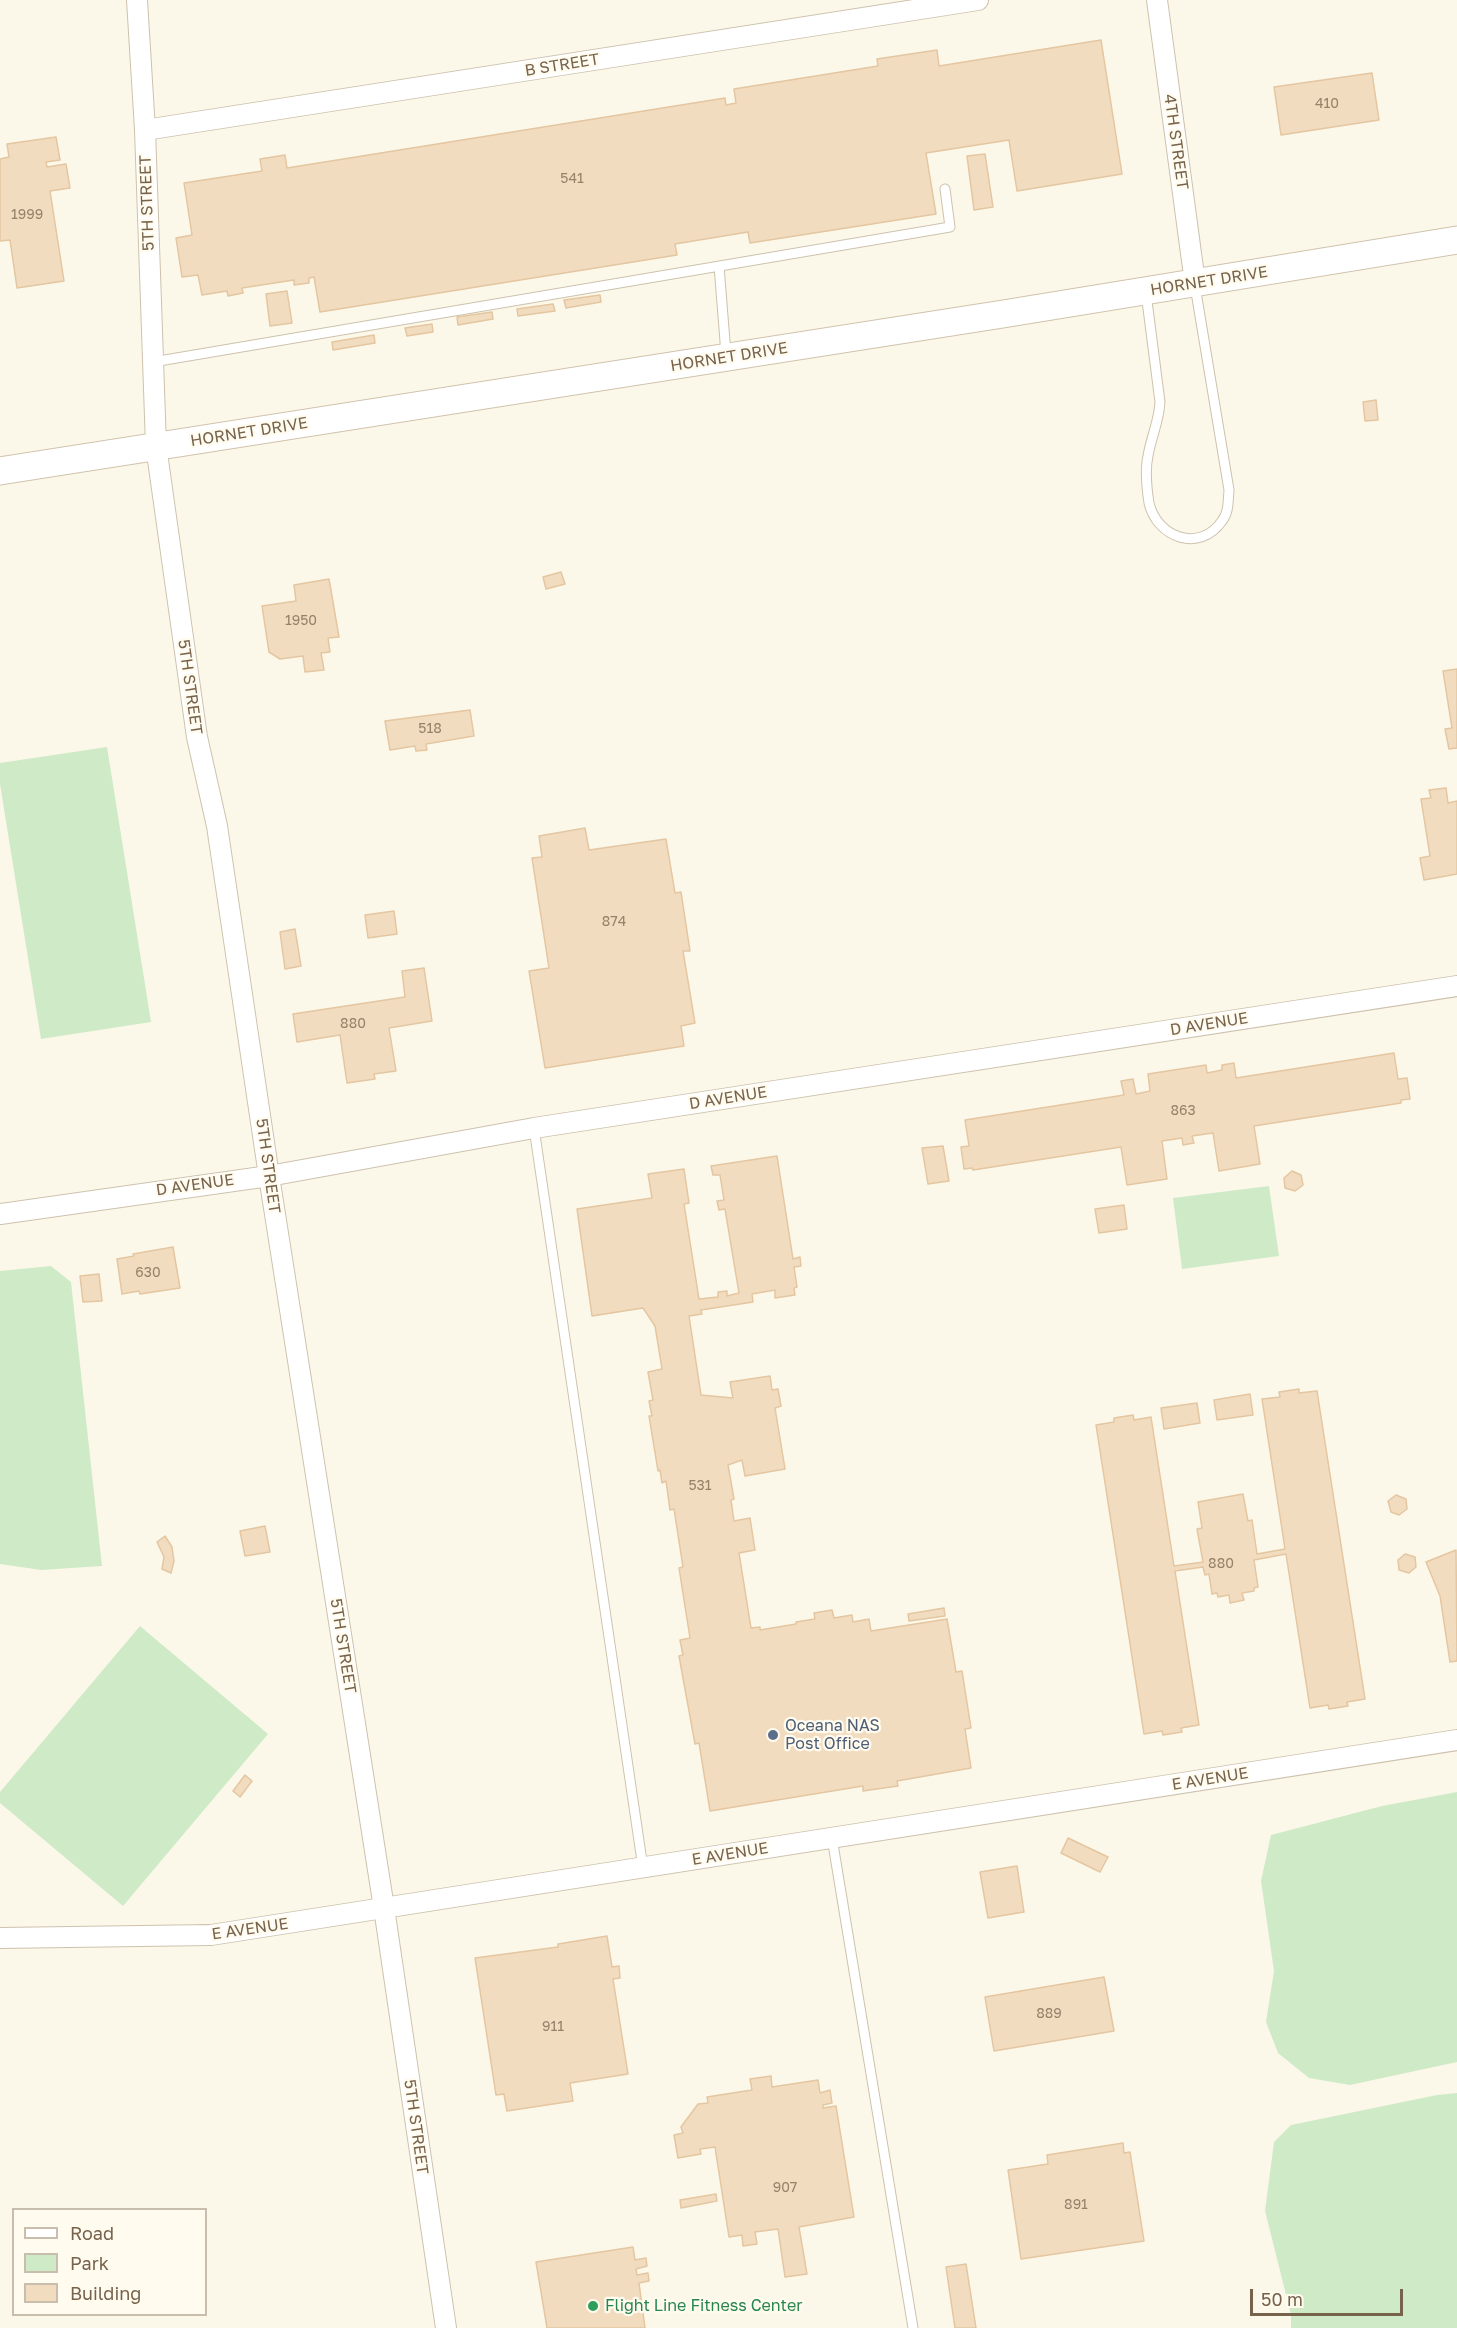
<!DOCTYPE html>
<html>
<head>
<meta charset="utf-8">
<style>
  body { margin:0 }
  #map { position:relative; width:1457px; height:2328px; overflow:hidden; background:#fcf8e9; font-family:"Golos Text",sans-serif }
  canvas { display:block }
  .legend { position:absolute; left:12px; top:2208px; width:195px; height:108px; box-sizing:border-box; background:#fffbef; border:2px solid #c9beae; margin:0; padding:8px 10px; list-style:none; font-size:18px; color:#77634c }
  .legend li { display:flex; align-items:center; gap:12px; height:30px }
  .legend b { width:30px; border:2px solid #c9beae }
  .scale { position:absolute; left:1250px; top:2289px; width:153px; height:27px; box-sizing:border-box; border:3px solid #77634c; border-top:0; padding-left:8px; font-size:18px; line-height:21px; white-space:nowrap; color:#77634c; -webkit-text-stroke:4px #fffbef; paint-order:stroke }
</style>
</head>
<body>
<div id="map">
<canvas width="1457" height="2328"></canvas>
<ul class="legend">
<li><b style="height:8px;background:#fff"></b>Road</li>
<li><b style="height:16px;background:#cfeac7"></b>Park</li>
<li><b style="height:16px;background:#f2dcc0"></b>Building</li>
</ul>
<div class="scale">50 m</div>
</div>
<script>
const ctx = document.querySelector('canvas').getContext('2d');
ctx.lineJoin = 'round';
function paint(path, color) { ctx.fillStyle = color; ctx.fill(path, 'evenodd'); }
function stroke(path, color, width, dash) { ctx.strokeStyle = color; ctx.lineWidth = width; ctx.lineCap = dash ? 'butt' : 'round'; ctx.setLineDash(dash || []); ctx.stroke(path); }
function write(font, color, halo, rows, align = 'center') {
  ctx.font = font + ' "Golos Text",sans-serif'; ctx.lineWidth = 4.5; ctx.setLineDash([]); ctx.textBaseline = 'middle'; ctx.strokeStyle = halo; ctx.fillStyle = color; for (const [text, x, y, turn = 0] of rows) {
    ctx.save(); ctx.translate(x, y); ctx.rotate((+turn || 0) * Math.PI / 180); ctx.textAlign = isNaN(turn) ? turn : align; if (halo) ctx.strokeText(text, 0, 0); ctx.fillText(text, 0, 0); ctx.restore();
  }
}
paint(new Path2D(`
  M 107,747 L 151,1022 L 41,1039 L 0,784 L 0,763 Z
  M 1269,1186 L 1279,1256 L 1182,1269 L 1173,1198 Z
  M 51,1266 L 71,1282 L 102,1566 L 41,1570 L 0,1564 L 0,1271 Z
  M 140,1626 L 268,1734 L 123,1906 L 0,1803 L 0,1792 Z
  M 1457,1792 L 1457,2062 L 1350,2085 L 1309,2078 L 1278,2053 L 1266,2022 L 1274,1971 L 1261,1881 L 1271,1835 L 1382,1806 Z
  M 1457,2093 L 1457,2328 L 1291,2328 L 1291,2315 L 1265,2211 L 1274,2142 L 1291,2125 L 1437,2095 Z`), '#cfeac7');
const building = new Path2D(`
  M 1101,40 L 1122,174 L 1017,191 L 1009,140 L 926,153 L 936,214 L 750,243 L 748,232 L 675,244 L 677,255 L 320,312 L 314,277 L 309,278 L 309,283 L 294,285 L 294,280 L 242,288 L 243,293 L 228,296 L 227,291 L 202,295 L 198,275 L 182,277 L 176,238 L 192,235 L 184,183 L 262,171 L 260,159 L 285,155 L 287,168 L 725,98 L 726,105 L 736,103 L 734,89 L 878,66 L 877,59 L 937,50 L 939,66 Z
  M 1372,73 L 1379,120 L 1281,135 L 1274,87 Z
  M 56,137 L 60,160 L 46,162 L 47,167 L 66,164 L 70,188 L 50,191 L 64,281 L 17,288 L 10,240 L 0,241 L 0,159 L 9,157 L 7,144 Z
  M 985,154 L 993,207 L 974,210 L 967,156 Z
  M 287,291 L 292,323 L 270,326 L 266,294 Z
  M 600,295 L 601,302 L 566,308 L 564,300 Z
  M 553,304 L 555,311 L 518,316 L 517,309 Z
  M 492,312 L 493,319 L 458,325 L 457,317 Z
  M 432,324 L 433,332 L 407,336 L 405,328 Z
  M 374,335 L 375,343 L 333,350 L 332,342 Z
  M 1376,400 L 1378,420 L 1365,421 L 1363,402 Z
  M 561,572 L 565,584 L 546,589 L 543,577 Z
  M 329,579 L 339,637 L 328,638 L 330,652 L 321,653 L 324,670 L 305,672 L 303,656 L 280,659 L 269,652 L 262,606 L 296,601 L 294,585 Z
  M 1457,669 L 1457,748 L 1449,749 L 1445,729 L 1452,728 L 1443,671 Z
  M 470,710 L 474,736 L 426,744 L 427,750 L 416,751 L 415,746 L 390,750 L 385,721 Z
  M 1446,788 L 1448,803 L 1457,801 L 1457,874 L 1424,880 L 1420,858 L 1430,856 L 1421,799 L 1431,798 L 1429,790 Z
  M 585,828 L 589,850 L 666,839 L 675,893 L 681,892 L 690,951 L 683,951 L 695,1023 L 681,1026 L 684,1046 L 545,1068 L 529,971 L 549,968 L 532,858 L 542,857 L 539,836 Z
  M 394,911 L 397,934 L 368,938 L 365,915 Z
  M 295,929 L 301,966 L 285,969 L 280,932 Z
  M 424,968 L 432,1021 L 389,1028 L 396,1071 L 374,1074 L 375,1079 L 347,1083 L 340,1035 L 297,1042 L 293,1014 L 405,997 L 402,971 Z
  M 1394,1053 L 1398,1079 L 1407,1078 L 1410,1099 L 1401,1100 L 1401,1103 L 1254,1126 L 1260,1164 L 1219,1171 L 1213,1133 L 1192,1136 L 1194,1143 L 1183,1145 L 1182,1138 L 1162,1141 L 1167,1179 L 1127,1185 L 1121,1147 L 973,1170 L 972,1168 L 964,1169 L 961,1147 L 969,1146 L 965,1120 L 1124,1095 L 1121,1081 L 1133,1079 L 1136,1094 L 1150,1091 L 1148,1074 L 1206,1065 L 1207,1073 L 1222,1070 L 1222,1065 L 1234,1063 L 1236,1078 Z
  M 943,1146 L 949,1181 L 928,1184 L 922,1148 Z
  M 777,1156 L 793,1259 L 800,1257 L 801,1266 L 794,1267 L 797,1287 L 794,1288 L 795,1295 L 775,1298 L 775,1290 L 752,1294 L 753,1302 L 701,1310 L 702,1314 L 689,1316 L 701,1395 L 733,1398 L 730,1382 L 770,1376 L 772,1390 L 778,1389 L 781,1406 L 775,1408 L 785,1469 L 745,1476 L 742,1460 L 728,1465 L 734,1499 L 731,1500 L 734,1521 L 750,1518 L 755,1550 L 739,1553 L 751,1628 L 760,1627 L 760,1630 L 796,1624 L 796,1622 L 815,1619 L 814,1613 L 832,1610 L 834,1618 L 852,1615 L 853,1622 L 869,1619 L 871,1631 L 947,1619 L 956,1672 L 962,1671 L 971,1728 L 965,1729 L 971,1768 L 897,1781 L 898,1786 L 863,1791 L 863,1786 L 710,1811 L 699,1743 L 695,1744 L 679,1656 L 683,1655 L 680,1640 L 690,1638 L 679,1568 L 683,1567 L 674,1509 L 670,1510 L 666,1481 L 662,1483 L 660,1470 L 658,1471 L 649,1416 L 652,1416 L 649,1401 L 653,1400 L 648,1372 L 662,1369 L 655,1326 L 643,1308 L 592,1316 L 577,1209 L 652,1198 L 648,1174 L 684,1169 L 689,1203 L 684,1204 L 699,1299 L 718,1297 L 718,1292 L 727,1291 L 727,1296 L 739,1293 L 725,1209 L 719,1210 L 717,1201 L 724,1200 L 720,1175 L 713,1175 L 711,1166 Z
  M 1292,1171 L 1301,1175 L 1303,1185 L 1295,1191 L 1285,1188 L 1284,1178 Z
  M 1124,1205 L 1127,1229 L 1099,1233 L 1095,1209 Z
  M 173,1247 L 180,1288 L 140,1294 L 139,1291 L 122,1294 L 117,1259 L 134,1256 L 133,1254 Z
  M 99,1274 L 102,1301 L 83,1302 L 80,1276 Z
  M 1299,1389 L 1299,1393 L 1317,1391 L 1365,1699 L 1347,1702 L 1348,1706 L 1329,1709 L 1328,1705 L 1310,1708 L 1286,1554 L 1254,1560 L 1258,1587 L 1254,1588 L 1254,1591 L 1242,1593 L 1244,1600 L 1230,1603 L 1229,1595 L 1218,1597 L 1217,1593 L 1212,1594 L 1209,1574 L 1205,1575 L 1203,1567 L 1175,1571 L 1199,1725 L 1181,1728 L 1182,1732 L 1163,1735 L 1162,1731 L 1144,1734 L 1096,1425 L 1114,1422 L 1114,1418 L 1133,1415 L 1134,1420 L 1151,1417 L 1174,1566 L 1203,1562 L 1197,1529 L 1202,1528 L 1198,1502 L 1243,1494 L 1248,1521 L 1252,1520 L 1257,1554 L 1285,1549 L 1262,1399 L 1280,1397 L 1279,1392 Z
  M 1250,1394 L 1253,1415 L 1217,1420 L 1214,1400 Z
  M 1197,1403 L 1200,1423 L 1164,1429 L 1161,1408 Z
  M 1396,1495 L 1406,1499 L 1407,1509 L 1399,1515 L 1391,1512 L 1388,1501 Z
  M 265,1526 L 270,1552 L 245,1556 L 240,1531 Z
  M 165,1536 L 172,1547 L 174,1561 L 171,1573 L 162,1569 L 164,1557 L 157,1542 Z
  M 1456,1550 L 1457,1661 L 1450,1662 L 1440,1596 L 1426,1562 Z
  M 1405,1554 L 1415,1557 L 1416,1567 L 1409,1573 L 1399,1570 L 1398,1560 Z
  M 944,1608 L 945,1616 L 909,1621 L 908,1614 Z
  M 245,1775 L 252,1781 L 240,1797 L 233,1791 Z
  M 1068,1838 L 1108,1857 L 1100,1872 L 1061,1853 Z
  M 1017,1866 L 1024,1912 L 988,1918 L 980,1872 Z
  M 607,1936 L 612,1967 L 619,1966 L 620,1978 L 613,1979 L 628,2074 L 570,2083 L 573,2101 L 507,2111 L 504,2094 L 496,2095 L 475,1958 L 558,1947 L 558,1944 Z
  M 1104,1977 L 1114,2031 L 994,2051 L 985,1997 Z
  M 771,2076 L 772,2087 L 818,2080 L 820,2093 L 830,2090 L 832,2103 L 823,2105 L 823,2108 L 836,2106 L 854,2217 L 799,2227 L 807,2274 L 785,2277 L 778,2229 L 755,2232 L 757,2244 L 743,2246 L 742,2235 L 729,2237 L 715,2147 L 700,2149 L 701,2154 L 678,2158 L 674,2135 L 683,2133 L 681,2127 L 698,2104 L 708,2103 L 707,2097 L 752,2090 L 750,2079 Z
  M 1123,2143 L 1124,2153 L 1130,2152 L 1144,2241 L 1021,2259 L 1008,2170 L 1048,2164 L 1047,2155 Z
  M 716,2194 L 717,2201 L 681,2208 L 680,2200 Z
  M 633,2247 L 635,2260 L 646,2258 L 647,2266 L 636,2269 L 637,2275 L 648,2273 L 649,2281 L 639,2283 L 645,2328 L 547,2328 L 536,2262 Z
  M 966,2264 L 976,2328 L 955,2328 L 946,2267 Z`);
paint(building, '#f2dcc0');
stroke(building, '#e4c6a1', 1.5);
const service = new Path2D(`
  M 719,266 L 726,354
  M 1146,293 L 1160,402 C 1159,422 1151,437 1148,456 C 1145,469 1147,490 1149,503 C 1157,538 1200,553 1222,521 C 1229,512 1228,501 1229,490 L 1195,286
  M 153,362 L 950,227 L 945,189
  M 534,1128 L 643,1868
  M 832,1838 L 913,2328`);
const minor = new Path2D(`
  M 137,0 L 145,130 L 156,446 L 197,737 L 217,826 L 269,1176 L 384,1908 L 446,2328
  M 1157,0 L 1195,283
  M 145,130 L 978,0
  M 0,1214 L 269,1176 L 534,1128 L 1457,986
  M 0,1938 L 211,1935 L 1457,1740`);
const secondary = new Path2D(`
  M 0,471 L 1003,314 L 1457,240`);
stroke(service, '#cec2ae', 11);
stroke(minor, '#cec2ae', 22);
stroke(secondary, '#d1c3ac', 29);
stroke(service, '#fff', 9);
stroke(minor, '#fff', 20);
stroke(secondary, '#fff', 27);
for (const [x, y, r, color] of [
  [773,1735,6,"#5c6f8a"],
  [593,2306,6,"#2e9e5b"]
]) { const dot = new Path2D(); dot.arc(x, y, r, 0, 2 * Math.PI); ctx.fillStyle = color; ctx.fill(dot); stroke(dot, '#fffbef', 2); }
write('14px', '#968169', null, [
  ["410",1327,104],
  ["541",572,179],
  ["1999",27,215],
  ["1950",301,621],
  ["518",430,729],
  ["874",614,922],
  ["880",353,1024],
  ["863",1183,1111],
  ["630",148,1273],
  ["531",700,1486],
  ["880",1221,1564],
  ["889",1049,2014],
  ["911",553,2027],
  ["907",785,2188],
  ["891",1076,2205]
]);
write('16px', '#77634c', '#fffbef', [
  ["B STREET",562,65,-9],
  ["4TH STREET",1176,142,82],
  ["5TH STREET",147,203,-92],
  ["HORNET DRIVE",1209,281,-9],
  ["HORNET DRIVE",729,357,-9],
  ["HORNET DRIVE",249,432,-9],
  ["5TH STREET",190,687,82],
  ["D AVENUE",1209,1024,-9],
  ["D AVENUE",728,1098,-9],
  ["5TH STREET",268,1166,82],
  ["D AVENUE",195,1185,-8],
  ["5TH STREET",343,1646,81],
  ["E AVENUE",1210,1779,-9],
  ["E AVENUE",730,1854,-9],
  ["E AVENUE",250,1929,-8],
  ["5TH STREET",416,2127,82]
]);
write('16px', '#4e5e75', '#fffbef', [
  ["Oceana NAS",785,1726],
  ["Post Office",785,1744]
], 'left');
write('16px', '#27864d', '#fffbef', [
  ["Flight Line Fitness Center",605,2306]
], 'left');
</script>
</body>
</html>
